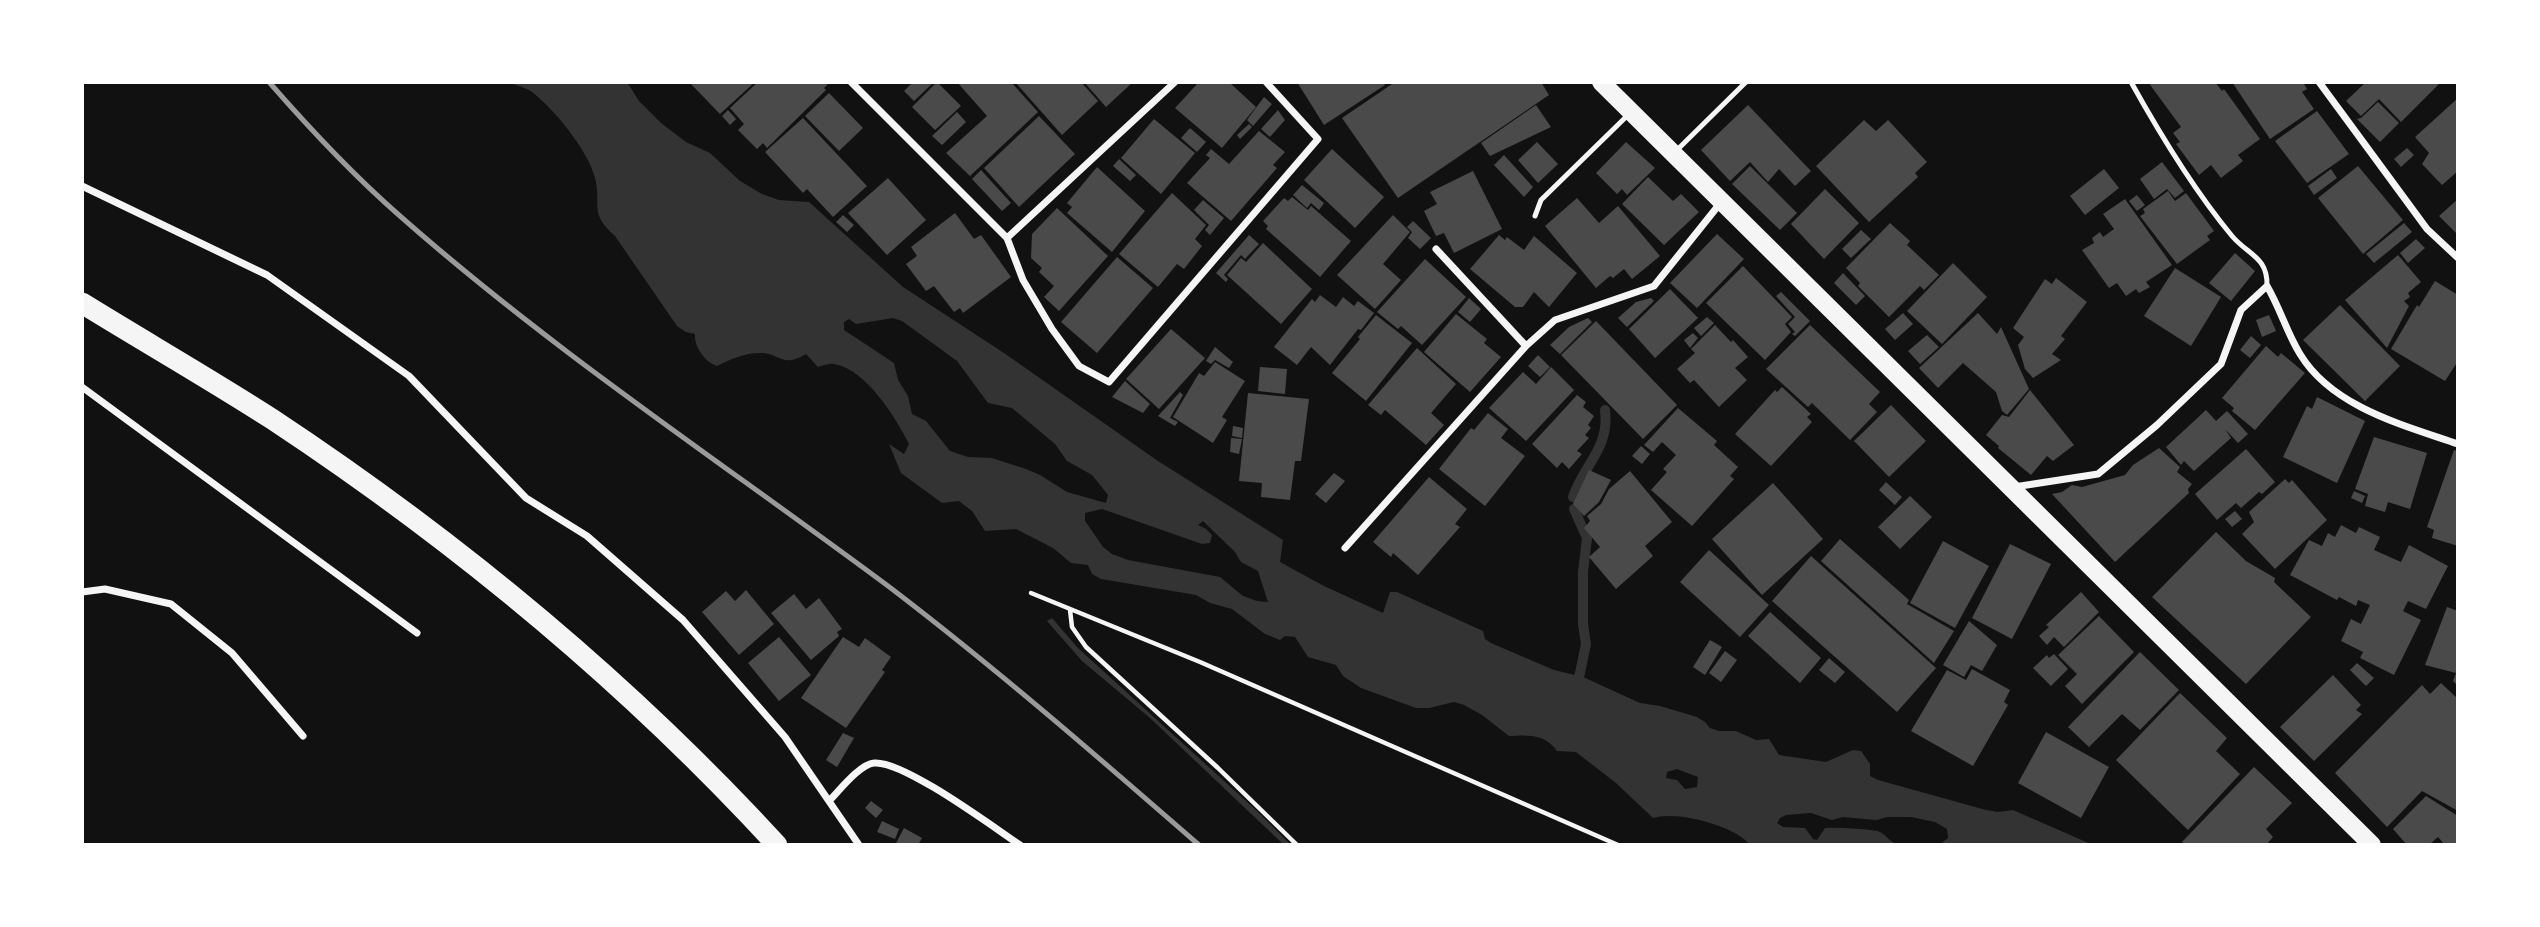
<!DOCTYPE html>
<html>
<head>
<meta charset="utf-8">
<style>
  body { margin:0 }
  #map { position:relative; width:2540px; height:927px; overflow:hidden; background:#111; font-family:"Sofia Sans Condensed",sans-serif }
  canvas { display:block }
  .frame { position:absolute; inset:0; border:84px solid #fff; pointer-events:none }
</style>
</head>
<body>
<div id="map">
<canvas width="2540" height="927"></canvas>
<div class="frame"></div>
</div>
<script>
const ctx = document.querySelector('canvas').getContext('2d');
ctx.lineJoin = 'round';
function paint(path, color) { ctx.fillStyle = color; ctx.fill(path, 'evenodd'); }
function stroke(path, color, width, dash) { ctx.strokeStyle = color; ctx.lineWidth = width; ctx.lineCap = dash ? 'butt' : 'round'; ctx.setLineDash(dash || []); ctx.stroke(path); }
paint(new Path2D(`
  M 507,82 L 627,82 L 639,101 L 661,123 L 686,142 L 710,153 L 740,181 L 762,194 L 779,200 L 809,202 L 903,287 L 1004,353 L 1158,461 L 1283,540 L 1280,562 L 1324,586 L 1383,613 L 1390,592 L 1397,592 L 1483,631 L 1485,639 L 1491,643 L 1554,670 L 1583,677 L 1640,703 L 1660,706 L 1697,717 L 1705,722 L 1710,728 L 1719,731 L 1736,731 L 1756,740 L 1769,739 L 1779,755 L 1826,762 L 1853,750 L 1861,751 L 1870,764 L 1870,776 L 1878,780 L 1986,810 L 1998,812 L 2013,810 L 2093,845 L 1939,845 L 1948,838 L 1947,829 L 1935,822 L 1911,817 L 1887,817 L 1877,820 L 1843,817 L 1832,820 L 1811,813 L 1786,815 L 1780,818 L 1777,823 L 1783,827 L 1805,828 L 1813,839 L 1817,840 L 1825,828 C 1832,827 1875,829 1880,832 C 1887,836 1890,842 1898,845 L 1750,845 C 1737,826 1675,810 1653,818 L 1616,783 L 1576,752 L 1557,751 C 1545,734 1528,735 1509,736 L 1482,715 L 1464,705 L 1454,702 L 1429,708 L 1416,708 L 1361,688 L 1343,676 L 1336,665 L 1308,657 L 1295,637 L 1285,636 L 1280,640 L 1265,634 L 1232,609 L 1210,603 L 1196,595 L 1101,579 L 1092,574 L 1088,565 L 1071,563 L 1053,548 L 1016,529 L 985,531 L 972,511 L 959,501 L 942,503 L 901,473 L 889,444 L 904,454 L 909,444 C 896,418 866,369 834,364 C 829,363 822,366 818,367 L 806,354 C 782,369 779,352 760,353 C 745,353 731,359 717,366 C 705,362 694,347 695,334 L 686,332 L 677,326 L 615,236 C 588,212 602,206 595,178 C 588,150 554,109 532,92 C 525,87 515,85 507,82 ZM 893,318 L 902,321 L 957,361 L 988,403 L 1012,408 L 1055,444 L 1067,461 L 1092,475 L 1108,495 L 1106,503 L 1067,492 L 1040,475 L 1026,469 L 992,458 L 968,457 L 950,451 L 926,421 L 912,414 L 908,396 L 898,380 L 894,363 L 844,330 L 844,322 L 849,319 L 856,324 ZM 1102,509 L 1202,544 L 1210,543 L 1212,535 L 1206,529 L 1198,525 L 1203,521 L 1235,552 L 1241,562 L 1258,571 L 1268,602 L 1257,601 L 1243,596 L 1220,577 L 1128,560 L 1112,554 L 1103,547 L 1092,531 L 1085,521 L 1085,513 ZM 1677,769 L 1698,777 L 1697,787 L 1685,789 L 1677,780 L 1666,778 L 1667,772 Z
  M 1052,618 L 1078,648 L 1257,811 L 1291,845 L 1284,845 L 1150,718 L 1082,661 L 1047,621 Z`), '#333');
stroke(new Path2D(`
  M 1573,497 C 1584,464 1610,448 1605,410
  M 1574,509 L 1587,538 L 1583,572 L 1583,624 L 1586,644 L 1577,687`), '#333', 10);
paint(new Path2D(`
  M 689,82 L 755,82 L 720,114 Z
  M 758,82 L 830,82 L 824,88 L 826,90 L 767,148 L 763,143 L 757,149 L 738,130 L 744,124 L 730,108 Z
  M 913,82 L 934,82 L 914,101 L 904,91 Z
  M 937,82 L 961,106 L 935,130 L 912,107 Z
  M 957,82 L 1011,82 L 1038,112 L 970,176 L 946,153 L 987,116 Z
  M 1015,82 L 1081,82 L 1098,101 L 1062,135 Z
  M 1084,82 L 1133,82 L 1106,107 Z
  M 1199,82 L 1229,82 L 1256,107 L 1222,148 L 1175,108 Z
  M 1297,82 L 1383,82 L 1385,85 L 1324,125 Z
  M 1395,82 L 1541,82 L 1549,95 L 1398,198 L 1342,118 Z
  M 2148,82 L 2215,82 L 2222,91 L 2224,89 L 2260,139 L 2238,155 L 2243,161 L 2221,178 L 2211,165 L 2199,175 L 2176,144 L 2180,142 L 2173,133 L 2181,127 Z
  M 2232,82 L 2303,82 L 2307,89 L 2302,92 L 2314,109 L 2270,139 Z
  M 2366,82 L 2441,82 L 2401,122 L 2379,99 L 2361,116 L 2346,101 Z
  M 829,93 L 863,128 L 839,151 L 805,116 Z
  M 1264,97 L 1272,104 L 1253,126 L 1247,120 Z
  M 2458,98 L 2458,171 L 2442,185 L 2422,164 L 2429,153 L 2415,137 Z
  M 2378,102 L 2399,123 L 2380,142 L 2357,119 L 2361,118 Z
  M 1536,105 L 1551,127 L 1490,156 L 1481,143 Z
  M 1748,105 L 1811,171 L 1795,186 L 1779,169 L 1768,182 L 1750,162 L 1730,181 L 1701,150 Z
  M 728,110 L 736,119 L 730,125 L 722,116 Z
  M 1278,110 L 1285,120 L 1270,137 L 1261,129 Z
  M 2317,111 L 2349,154 L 2307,183 L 2275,141 Z
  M 957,112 L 966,122 L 942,145 L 932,136 Z
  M 1039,116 L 1075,154 L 1019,207 L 984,168 Z
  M 803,118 L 867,186 L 833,217 L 807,189 L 803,193 L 765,152 Z
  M 1154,119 L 1195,153 L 1161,194 L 1121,158 Z
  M 1864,120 L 1876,131 L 1888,120 L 1927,162 L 1915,173 L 1918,177 L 1869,222 L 1816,166 Z
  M 1249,124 L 1252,127 L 1240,139 L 1237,135 Z
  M 1190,128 L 1206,142 L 1197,152 L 1181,138 Z
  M 1259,131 L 1285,152 L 1273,165 L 1277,168 L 1231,221 L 1187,183 L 1210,158 L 1206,155 L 1211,149 L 1229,164 Z
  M 1537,142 L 1558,164 L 1538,183 L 1518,160 Z
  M 1626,142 L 1655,168 L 1627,195 L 1622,189 L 1617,194 L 1596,173 Z
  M 2407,148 L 2414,155 L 2401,167 L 2394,159 Z
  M 1332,149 L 1384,197 L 1355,228 L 1304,180 Z
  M 1504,155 L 1533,187 L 1524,197 L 1494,165 Z
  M 1119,159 L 1136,175 L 1130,181 L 1113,166 Z
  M 2162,162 L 2184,191 L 2175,198 L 2167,189 L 2154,199 L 2140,179 Z
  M 1750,166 L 1797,213 L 1780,230 L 1732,184 Z
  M 2358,166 L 2403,220 L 2363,254 L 2318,198 Z
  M 1097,167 L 1145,211 L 1112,252 L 1067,213 L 1072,207 L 1067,203 Z
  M 2104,169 L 2119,188 L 2085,215 L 2070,196 Z
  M 2331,169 L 2337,178 L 2314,195 L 2308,186 Z
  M 981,170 L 1011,203 L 1002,211 L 972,179 Z
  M 1473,171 L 1502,229 L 1454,253 L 1444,233 L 1436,236 L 1424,211 L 1437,204 L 1430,192 Z
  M 1648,177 L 1673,201 L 1681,194 L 1699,212 L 1664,245 L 1622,204 Z
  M 888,178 L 926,220 L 887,255 L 848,213 Z
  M 1302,185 L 1324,203 L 1319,210 L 1311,203 L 1307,208 L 1293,195 Z
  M 1825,189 L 1859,223 L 1824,259 L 1791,224 Z
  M 2168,191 L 2175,201 L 2186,193 L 2214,231 L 2207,236 L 2210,240 L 2177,264 L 2140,216 L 2145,213 L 2143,209 Z
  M 1172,193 L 1206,225 L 1195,239 L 1202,246 L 1184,269 L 1177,264 L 1158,287 L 1119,254 Z
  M 2137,195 L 2145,205 L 2137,211 L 2129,201 Z
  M 1292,197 L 1308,210 L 1311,206 L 1351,241 L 1320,277 L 1266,229 L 1268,226 L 1263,221 L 1284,198 L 1288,201 Z
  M 1577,198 L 1599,223 L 1618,206 L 1660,256 L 1632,279 L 1624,269 L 1613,278 L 1610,276 L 1596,288 L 1545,226 Z
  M 2125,199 L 2172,265 L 2146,282 L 2150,287 L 2139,293 L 2136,289 L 2126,296 L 2117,283 L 2109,288 L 2082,250 L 2094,243 L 2092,238 L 2100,232 L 2103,237 L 2114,229 L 2103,214 Z
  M 2458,199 L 2458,235 L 2439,216 Z
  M 1203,200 L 1224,218 L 1210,235 L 1205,230 L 1209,225 L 1194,210 Z
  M 1057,208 L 1108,256 L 1059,311 L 1044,297 L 1054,286 L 1039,272 L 1042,268 L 1031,258 L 1032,234 Z
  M 955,213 L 974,239 L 981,235 L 1011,277 L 963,313 L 960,308 L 954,312 L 934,286 L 926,291 L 906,264 L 917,256 L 911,247 Z
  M 843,215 L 854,225 L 847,232 L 836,222 Z
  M 1393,215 L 1410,232 L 1383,264 L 1401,280 L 1375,309 L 1337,275 Z
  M 1413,221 L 1431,238 L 1420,249 L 1408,238 L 1412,232 L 1407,227 Z
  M 1890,223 L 1910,241 L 1907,245 L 1939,275 L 1924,290 L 1920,286 L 1889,317 L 1858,286 L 1860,283 L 1846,268 Z
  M 2404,223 L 2412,232 L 2374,263 L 2366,254 Z
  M 1861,230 L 1871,239 L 1851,258 L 1842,249 Z
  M 1717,234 L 1744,259 L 1697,308 L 1670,283 Z
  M 1249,235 L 1259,244 L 1245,259 L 1241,255 L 1224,275 L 1228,279 L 1226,282 L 1216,273 Z
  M 1499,235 L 1505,240 L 1507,237 L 1524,250 L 1534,236 L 1577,273 L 1549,307 L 1534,292 L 1523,307 L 1515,307 L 1470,269 Z
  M 2416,239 L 2425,248 L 2408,263 L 2400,253 Z
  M 1263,243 L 1312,289 L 1281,324 L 1227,275 L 1241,258 L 1246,262 Z
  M 2235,253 L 2255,271 L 2231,301 L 2209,283 Z
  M 2398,255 L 2421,282 L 2408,293 L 2410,297 L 2404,301 L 2409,306 L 2387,348 L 2345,300 Z
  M 1117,257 L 1153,288 L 1097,353 L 1061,322 Z
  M 1425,259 L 1466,297 L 1422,345 L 1401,326 L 1398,329 L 1377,312 Z
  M 1953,263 L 1987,297 L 1942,344 L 1907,311 Z
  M 1743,266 L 1792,317 L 1785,324 L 1791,332 L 1765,360 L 1706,303 Z
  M 2175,268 L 2221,297 L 2191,346 L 2144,316 Z
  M 1843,273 L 1865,296 L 1856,305 L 1834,283 Z
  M 2056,278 L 2087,302 L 2061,336 L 2065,339 L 2052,354 L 2061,360 L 2033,378 L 2025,369 L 2018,345 L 2024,337 L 2013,328 L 2045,279 L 2052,284 Z
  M 2435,281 L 2458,295 L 2458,361 L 2445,381 L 2391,349 L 2417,305 L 2419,307 Z
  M 1670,289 L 1698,318 L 1655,358 L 1629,329 Z
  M 1781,292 L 1810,321 L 1795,336 L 1792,334 L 1795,332 L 1788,324 L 1795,317 L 1776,296 Z
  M 1320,295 L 1336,307 L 1343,297 L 1354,306 L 1358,301 L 1374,313 L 1361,330 L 1358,329 L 1330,365 L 1311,347 L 1297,365 L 1274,347 L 1312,299 L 1315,302 Z
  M 1469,298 L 1481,309 L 1470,322 L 1458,312 Z
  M 1651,298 L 1654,301 L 1627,327 L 1618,318 L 1636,302 Z
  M 2340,305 L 2400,366 L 2365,401 L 2303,340 Z
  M 1903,313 L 1913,324 L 1895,340 L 1885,329 Z
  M 1978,313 L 1997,334 L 2001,327 L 2029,389 L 2007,415 L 2002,411 L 1996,392 L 1963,363 L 1938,388 L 1919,368 Z
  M 1456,314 L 1487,339 L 1484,343 L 1501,357 L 1470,392 L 1424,352 Z
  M 1376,315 L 1412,343 L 1366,401 L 1332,373 L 1360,339 L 1358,337 Z
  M 2269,315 L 2276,331 L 2262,337 L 2256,320 Z
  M 1707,317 L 1714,323 L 1701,336 L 1694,328 Z
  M 1588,318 L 1592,322 L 1560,354 L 1550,345 L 1569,327 Z
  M 1596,321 L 1677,405 L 1643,439 L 1561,355 Z
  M 1715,325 L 1731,342 L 1733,340 L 1748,357 L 1735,368 L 1747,380 L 1719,407 L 1694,380 L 1690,383 L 1677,369 L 1695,353 L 1691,349 Z
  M 1810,325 L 1880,392 L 1869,404 L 1877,412 L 1850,440 L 1812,403 L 1808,407 L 1766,369 Z
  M 1171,329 L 1205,358 L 1159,409 L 1126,379 Z
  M 1693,333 L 1698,338 L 1690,348 L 1684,340 Z
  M 1927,335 L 1939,347 L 1920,364 L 1908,351 Z
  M 2251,336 L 2261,345 L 2250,358 L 2240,350 Z
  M 2266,346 L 2278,357 L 2281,353 L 2305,373 L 2255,430 L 2232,411 L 2234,408 L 2222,398 Z
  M 1215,347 L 1233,362 L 1229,368 L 1215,360 L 1211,364 L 1206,361 Z
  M 1417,348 L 1456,384 L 1431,413 L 1444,425 L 1426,445 L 1385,410 L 1381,415 L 1368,405 Z
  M 1538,355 L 1550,367 L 1540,377 L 1528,366 Z
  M 1215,362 L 1245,381 L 1222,417 L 1227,420 L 1213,443 L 1173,417 L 1199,373 L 1204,376 Z
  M 1260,367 L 1287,369 L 1285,394 L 1258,391 Z
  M 1551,367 L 1574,390 L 1526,441 L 1489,408 L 1523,372 L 1536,384 Z
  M 1125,381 L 1150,404 L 1143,413 L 1112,397 Z
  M 1782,387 L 1811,414 L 1807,417 L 1812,422 L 1771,466 L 1735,434 L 1775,390 L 1777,392 Z
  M 2030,390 L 2074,445 L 2053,461 L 2047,456 L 2031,475 L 1998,448 L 1999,446 L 1986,435 L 2002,415 L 2009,417 Z
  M 1180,392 L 1183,395 L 1170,418 L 1178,422 L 1175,426 L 1158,416 Z
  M 1248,393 L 1309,399 L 1301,461 L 1295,461 L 1290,500 L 1261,497 L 1262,483 L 1239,481 Z
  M 1577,395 L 1586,402 L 1583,407 L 1594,416 L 1588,425 L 1591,428 L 1585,435 L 1589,438 L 1577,451 L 1582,454 L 1569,469 L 1562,462 L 1557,468 L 1532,444 Z
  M 2317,397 L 2365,421 L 2337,483 L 2283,457 L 2307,406 L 2312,409 Z
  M 1891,405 L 1926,441 L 1889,477 L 1854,441 Z
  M 1678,408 L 1717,441 L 1714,445 L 1738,467 L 1730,476 L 1734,479 L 1692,526 L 1651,490 L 1667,472 L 1663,469 L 1676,455 L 1662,442 L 1653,452 L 1644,445 Z
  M 2206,410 L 2216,421 L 2227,411 L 2248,434 L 2238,443 L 2225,429 L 2231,438 L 2194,471 L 2184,461 L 2181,465 L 2166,447 Z
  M 1488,413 L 1508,429 L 1501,438 L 1525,456 L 1485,506 L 1439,469 L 1471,428 L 1474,430 Z
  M 1233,426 L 1243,428 L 1242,438 L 1232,436 Z
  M 2374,437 L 2427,453 L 2410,509 L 2388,502 L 2385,512 L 2365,506 L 2368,494 L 2355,489 Z
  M 1231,438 L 1242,439 L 1239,454 L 1230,452 Z
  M 1641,446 L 1650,454 L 1642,464 L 1632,456 Z
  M 2159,448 L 2180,467 L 2177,472 L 2192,484 L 2188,489 L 2189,493 L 2115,562 L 2052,494 L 2062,492 L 2072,485 L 2082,487 L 2125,475 L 2133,465 Z
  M 2246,449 L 2275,482 L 2262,494 L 2259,492 L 2241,508 L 2236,503 L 2217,520 L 2195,494 Z
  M 2454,450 L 2458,451 L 2458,546 L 2432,538 L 2434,530 L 2427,527 Z
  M 1589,470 L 1611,480 L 1599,502 L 1584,516 L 1573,504 Z
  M 1630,471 L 1672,522 L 1645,546 L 1653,556 L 1616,589 L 1589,557 L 1600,547 L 1584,528 L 1590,521 L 1587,516 L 1601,504 L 1609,489 Z
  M 1334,473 L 1345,481 L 1326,503 L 1315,494 Z
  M 1429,477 L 1467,509 L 1455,524 L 1460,527 L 1418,575 L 1393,553 L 1391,557 L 1373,542 Z
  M 2285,479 L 2289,483 L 2292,480 L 2327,520 L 2275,569 L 2242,534 L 2254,522 L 2249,512 Z
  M 1886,482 L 1902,497 L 1895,505 L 1879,490 Z
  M 1773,483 L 1823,539 L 1762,595 L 1712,539 Z
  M 2354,491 L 2365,496 L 2362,503 L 2351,498 Z
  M 1910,496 L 1932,517 L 1900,549 L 1878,527 Z
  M 2235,511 L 2242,519 L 2232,527 L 2225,519 Z
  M 2341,525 L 2356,533 L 2359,527 L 2380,537 L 2374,550 L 2401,562 L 2409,545 L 2448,566 L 2426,609 L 2408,601 L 2403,611 L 2421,620 L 2394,675 L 2360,658 L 2363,652 L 2341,641 L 2351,619 L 2361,624 L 2370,605 L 2358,600 L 2356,606 L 2339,597 L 2337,600 L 2290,575 L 2309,540 L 2322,546 L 2328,533 L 2335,537 Z
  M 2216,532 L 2246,561 L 2275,578 L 2274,582 L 2311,617 L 2246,684 L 2152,597 Z
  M 1840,539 L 1909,600 L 1907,604 L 1954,631 L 1934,663 L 1821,561 Z
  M 1943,541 L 1989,566 L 1955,628 L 1910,603 Z
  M 2010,544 L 2051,564 L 2012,639 L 1972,618 Z
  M 1709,550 L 1769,605 L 1740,637 L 1680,582 Z
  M 1811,556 L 1936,668 L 1897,712 L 1772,601 Z
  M 746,590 L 774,624 L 739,655 L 702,612 L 726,591 L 735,601 Z
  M 2081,592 L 2099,612 L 2064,647 L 2054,637 L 2047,645 L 2039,636 L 2049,627 L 2046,625 Z
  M 794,594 L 806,609 L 819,598 L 842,629 L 837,632 L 839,636 L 811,660 L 771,613 Z
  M 2447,607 L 2458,611 L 2458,686 L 2453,681 L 2456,673 L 2425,665 Z
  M 1770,612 L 1821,658 L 1800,683 L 1748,636 Z
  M 2099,616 L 2134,652 L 2082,704 L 2065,686 L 2077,674 L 2058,655 Z
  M 1969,621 L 1997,645 L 1982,671 L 1971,665 L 1964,677 L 1943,665 Z
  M 779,637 L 811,675 L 779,701 L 748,663 Z
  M 843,637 L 859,647 L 865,638 L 891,657 L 882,670 L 885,672 L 846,728 L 801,698 Z
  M 1710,640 L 1722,647 L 1705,675 L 1693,667 Z
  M 1725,651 L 1737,660 L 1721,682 L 1709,673 Z
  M 2140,652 L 2179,690 L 2140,730 L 2122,714 L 2089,747 L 2068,727 Z
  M 2054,654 L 2068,669 L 2051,686 L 2033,668 L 2047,655 L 2049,658 Z
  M 1829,658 L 1845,672 L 1835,683 L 1819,670 Z
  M 2357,663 L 2374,678 L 2366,686 L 2350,670 Z
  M 1972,669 L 2010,690 L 2004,702 L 2008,705 L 1973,766 L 1911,731 L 1947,670 L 1966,680 Z
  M 2333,675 L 2361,705 L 2356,710 L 2362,714 L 2314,761 L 2280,727 Z
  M 2441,683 L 2458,699 L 2458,811 L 2422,791 L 2387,827 L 2335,773 L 2422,685 L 2430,694 Z
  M 2180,693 L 2227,738 L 2216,751 L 2240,774 L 2188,830 L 2116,760 Z
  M 2046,732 L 2109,767 L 2081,818 L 2018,783 Z
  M 843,733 L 854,738 L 837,767 L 826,760 Z
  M 2254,767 L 2292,803 L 2266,829 L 2273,837 L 2266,845 L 2185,845 L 2182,842 Z
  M 2426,796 L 2458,816 L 2458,845 L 2445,845 L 2438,837 L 2429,845 L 2407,845 L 2393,829 Z
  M 871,801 L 883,810 L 876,818 L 865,808 Z
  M 882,821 L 899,829 L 895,839 L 877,832 Z
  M 904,828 L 922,838 L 918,845 L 895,845 Z`), '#4a4a4a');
stroke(new Path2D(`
  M 1031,593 L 1200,662 L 1618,845
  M 1070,610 L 1072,627 L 1086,647 L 1218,768 L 1297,845`), '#f5f5f5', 4.5);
stroke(new Path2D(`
  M 2131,82 C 2161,136 2193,189 2232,236 C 2248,255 2268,257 2267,286
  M 1676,151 L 1746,82
  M 1535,216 L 1541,200 L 1629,114`), '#f5f5f5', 5);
stroke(new Path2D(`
  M 851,82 L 1007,238 L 1023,280 L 1052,329 L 1079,366 L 1109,382 L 1318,139 L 1266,82
  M 2319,82 L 2427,229 L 2458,258
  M 82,186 L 267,275 L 409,376 L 526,498 L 587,536 L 683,620 L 785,737 L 859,845
  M 1007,238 L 1175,82
  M 1436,249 L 1526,346
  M 82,387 L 417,633
  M 2014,487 L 2098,474 L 2157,425 L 2221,364 L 2241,310 L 2267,286 C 2280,308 2287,333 2300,354 C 2332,407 2403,425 2458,444
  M 1345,548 L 1526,346 L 1555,320 L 1654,286 L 1722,201
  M 82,592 L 105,589 L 171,604 L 232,653 L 303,736
  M 829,801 C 839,791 860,764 874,763 C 903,760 993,827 1020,845`), '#f5f5f5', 7);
stroke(new Path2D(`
  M 1601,82 L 2372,845`), '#f5f5f5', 18);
stroke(new Path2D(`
  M 82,303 C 145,342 210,379 272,419 C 455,540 628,683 777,845`), '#f5f5f5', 21);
stroke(new Path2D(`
  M 269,82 C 310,129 353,175 400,216 C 554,352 727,466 892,589 C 998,670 1098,757 1199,845`), '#9a9a9a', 5);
</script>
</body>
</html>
